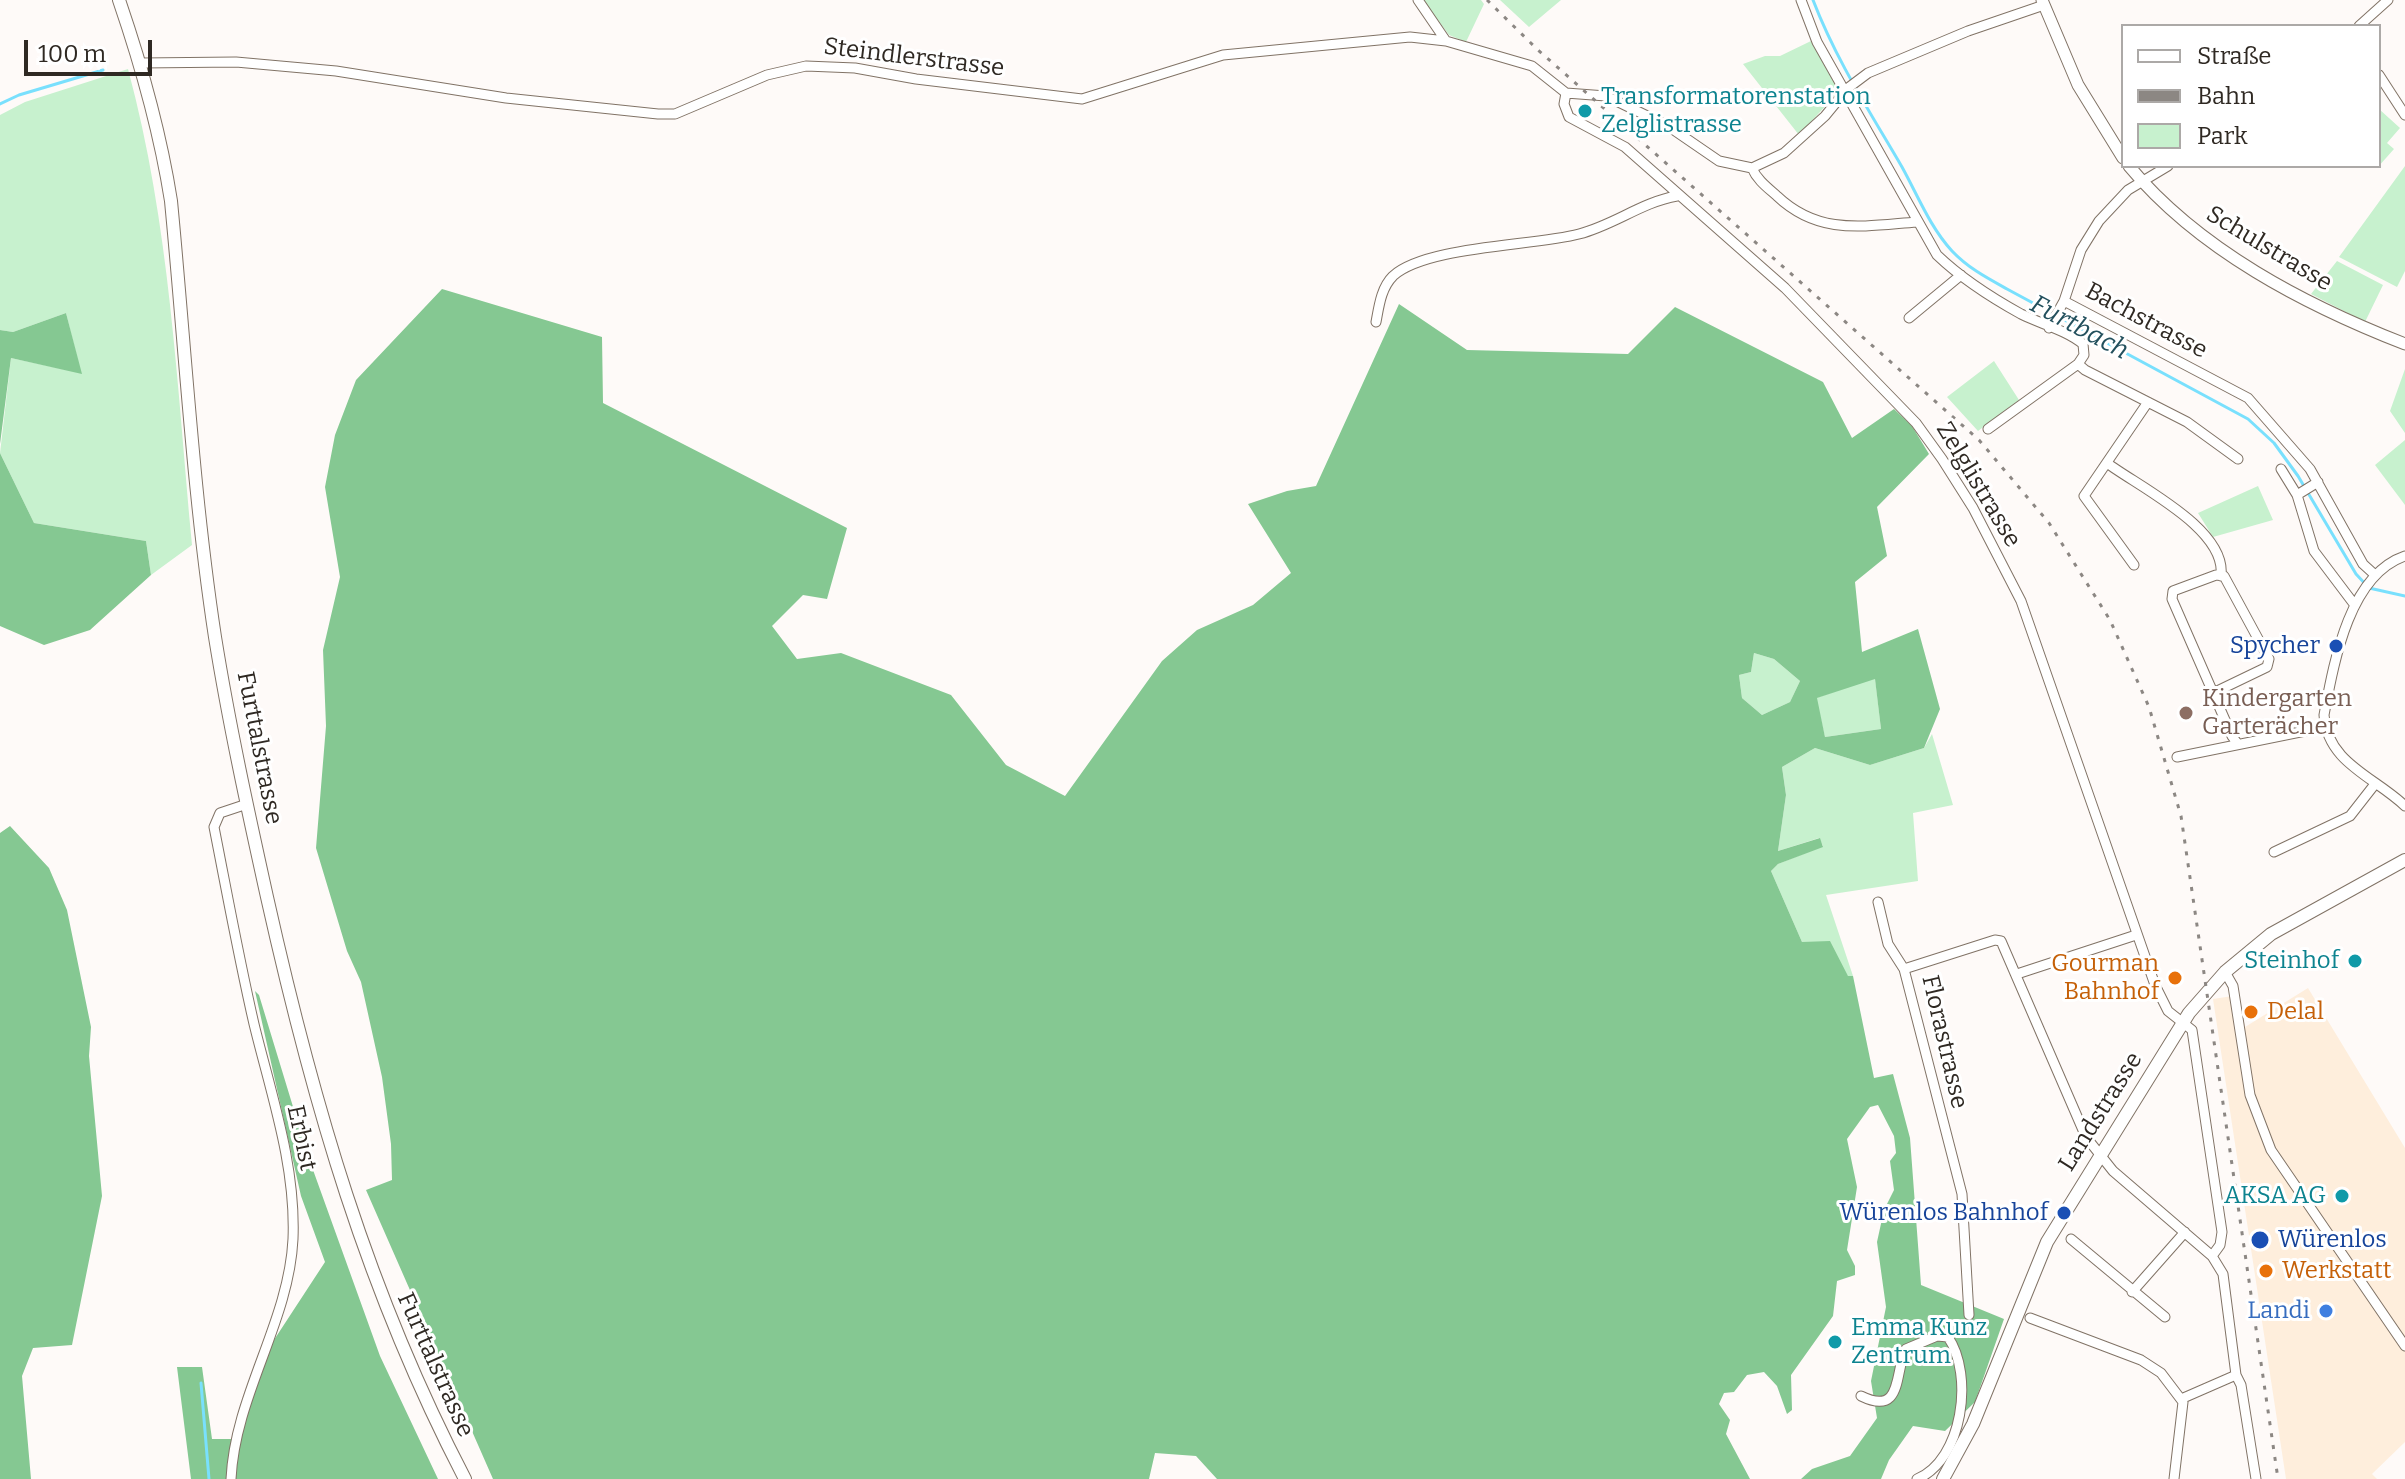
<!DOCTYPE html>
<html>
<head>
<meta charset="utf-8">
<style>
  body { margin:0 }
  #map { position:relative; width:2405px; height:1479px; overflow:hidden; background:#fefaf8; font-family:Bitter,serif }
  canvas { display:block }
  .legend { position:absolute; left:2121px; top:24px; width:260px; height:144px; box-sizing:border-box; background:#fff; border:2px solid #aca9a7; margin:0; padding:10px 14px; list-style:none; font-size:24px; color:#2f2923 }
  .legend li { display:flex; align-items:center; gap:16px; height:40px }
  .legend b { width:40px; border:2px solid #aca9a7 }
  .scale { position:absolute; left:24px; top:40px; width:128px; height:36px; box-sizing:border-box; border:4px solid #2f2923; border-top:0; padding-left:10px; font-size:24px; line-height:28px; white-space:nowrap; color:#2f2923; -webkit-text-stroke:6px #fff; paint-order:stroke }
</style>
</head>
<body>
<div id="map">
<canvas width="2405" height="1479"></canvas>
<ul class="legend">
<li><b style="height:10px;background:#fff"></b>Straße</li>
<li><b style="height:10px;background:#8c8783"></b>Bahn</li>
<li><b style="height:22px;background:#c7f1ce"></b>Park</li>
</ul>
<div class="scale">100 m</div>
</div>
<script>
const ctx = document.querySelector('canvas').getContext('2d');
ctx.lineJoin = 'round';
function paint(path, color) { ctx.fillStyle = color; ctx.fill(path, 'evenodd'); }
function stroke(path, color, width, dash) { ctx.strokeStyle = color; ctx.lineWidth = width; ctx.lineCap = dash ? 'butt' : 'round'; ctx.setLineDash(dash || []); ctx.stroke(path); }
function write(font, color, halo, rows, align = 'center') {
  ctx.font = font + ' Bitter,serif'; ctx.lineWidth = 6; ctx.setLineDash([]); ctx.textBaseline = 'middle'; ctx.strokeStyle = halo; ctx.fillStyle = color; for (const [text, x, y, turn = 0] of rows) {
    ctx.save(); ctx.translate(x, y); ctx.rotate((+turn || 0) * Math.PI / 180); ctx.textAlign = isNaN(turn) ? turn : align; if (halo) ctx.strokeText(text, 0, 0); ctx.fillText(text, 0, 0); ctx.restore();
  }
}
paint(new Path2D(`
  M 2308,988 L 2405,1148 L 2405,1442 L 2372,1474 L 2377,1479 L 2286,1479 L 2213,999 L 2239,995 L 2245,1027 Z`), '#feeedc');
paint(new Path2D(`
  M 1423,0 L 1481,0 L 1484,4 L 1466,42 L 1449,35 Z
  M 1500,0 L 1561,0 L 1529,27 Z
  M 1811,41 L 1840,90 L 1799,135 L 1743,64 L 1765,56 L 1780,56 Z
  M 128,69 C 170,224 177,386 192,545 L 151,575 L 146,541 L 34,523 L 0,453 L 11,358 L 81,373 L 66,313 L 13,332 L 0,330 L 0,115 L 25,102 Z
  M 2379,109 L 2400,128 L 2387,143 L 2394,149 L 2378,167 Z
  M 2405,166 L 2405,271 L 2397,287 L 2339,257 Z
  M 2337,261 L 2383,285 L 2365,322 L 2311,294 Z
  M 1994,361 L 2019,400 L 1978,431 L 1947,397 Z
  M 2405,369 L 2405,433 L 2390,411 Z
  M 2405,440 L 2405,505 L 2375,465 Z
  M 2258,486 L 2273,520 L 2213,537 L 2198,513 Z
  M 1754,653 L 1774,659 L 1800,681 L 1790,702 L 1762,715 L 1742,698 L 1739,675 L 1751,672 Z
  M 1875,678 L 1881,729 L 1825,737 L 1816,698 Z
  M 1932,734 L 1953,805 L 1913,813 L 1918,881 L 1826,895 L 1853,976 L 1848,976 L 1802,942 L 1771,871 L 1778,864 L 1823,846 L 1819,838 L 1778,851 L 1786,795 L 1782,767 L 1815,748 L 1870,765 L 1924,748 Z`), '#c7f1ce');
paint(new Path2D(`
  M 442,289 L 602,337 L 603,403 L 847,528 L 827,599 L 803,595 L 772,626 L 797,659 L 841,653 L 951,695 L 1006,765 L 1065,796 L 1162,661 L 1197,630 L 1253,605 L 1291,573 L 1248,504 L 1287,491 L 1316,486 L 1399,304 L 1467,350 L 1628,354 L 1675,307 L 1823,382 L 1852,438 L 1894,409 L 1912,426 L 1929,454 L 1877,507 L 1887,556 L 1855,582 L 1862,652 L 1918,629 L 1940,709 L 1924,748 L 1870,765 L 1815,748 L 1782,767 L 1786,795 L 1778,851 L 1820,838 L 1823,847 L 1778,864 L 1771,871 L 1802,942 L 1830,941 L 1848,976 L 1853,976 L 1874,1078 L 1893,1074 L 1910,1138 L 1921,1285 L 2004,1319 L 1975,1402 L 1945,1431 L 1913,1426 L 1889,1460 L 1881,1479 L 1801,1479 L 1812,1469 L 1850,1456 L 1877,1418 L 1871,1381 L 1886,1307 L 1877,1242 L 1884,1210 L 1894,1190 L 1890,1161 L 1896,1153 L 1894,1136 L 1878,1105 L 1870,1107 L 1847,1139 L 1857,1187 L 1847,1250 L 1855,1266 L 1855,1275 L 1837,1281 L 1833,1316 L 1791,1375 L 1792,1410 L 1787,1414 L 1777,1386 L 1764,1372 L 1747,1375 L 1734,1392 L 1724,1393 L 1719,1404 L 1730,1420 L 1726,1434 L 1750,1479 L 1217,1479 L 1196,1456 L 1155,1453 L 1149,1479 L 493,1479 L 366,1190 L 392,1180 L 391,1144 L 382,1077 L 361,982 L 347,951 L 316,848 L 326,726 L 323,650 L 340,577 L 325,487 L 335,435 L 356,380 ZM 1754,653 L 1774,659 L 1800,681 L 1790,702 L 1762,715 L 1742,698 L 1739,675 L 1751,672 ZM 1875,679 L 1881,729 L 1825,737 L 1817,698 Z
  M 66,313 L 82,374 L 11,358 L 0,444 L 0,330 L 13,332 Z
  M 0,453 L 34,523 L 146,541 L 151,575 L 90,630 L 44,645 L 0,626 Z
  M 10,826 L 49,868 L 67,910 L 91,1027 L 89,1056 L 102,1196 L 72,1345 L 33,1348 L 22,1376 L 31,1479 L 0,1479 L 0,833 Z
  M 255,991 L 259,995 L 308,1156 L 380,1356 L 438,1479 L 191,1479 L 177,1367 L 202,1367 L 212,1439 L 239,1439 L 272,1343 L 325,1262 L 301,1196 Z`), '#85c892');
stroke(new Path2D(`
  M 1813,0 C 1836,60 1870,112 1902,167 C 1918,196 1930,227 1952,251 C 1968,268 1987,278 2007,289 L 2248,419 L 2274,443 L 2298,476 L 2356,574 L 2369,588 L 2405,596
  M 0,104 L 19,95 L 103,70
  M 201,1383 L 209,1479`), '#79e0fd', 3);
const minor = new Path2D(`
  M 1418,0 L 1446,41 L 1532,66 L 1566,93 L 1606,96 L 1668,126 L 1719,161 L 1752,168 L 1784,153 L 1825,116 L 1848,88 L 1868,73 L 1968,31 L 2044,5
  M 1801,0 L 1817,42 L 1937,255 C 1961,278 1992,298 2021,314 C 2041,324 2066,330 2083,344 L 2084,355 L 2078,364 L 2085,370 L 2187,422 L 2238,459
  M 2359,26 L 2388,0
  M 141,63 L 236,62 L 336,71 L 506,98 L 658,114 L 675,114 L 767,75 L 806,66 L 855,68 L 916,79 L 1082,99 L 1223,55 L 1410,37 L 1446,41
  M 2379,75 L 2405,115
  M 1566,93 L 1564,104 L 1569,117 L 1625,147 L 1785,288 L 1916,423 L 1942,459 L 1973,508 L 2021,601 L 2155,985 L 2168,1011 L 2192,1030 L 2222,1232 L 2220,1245 L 2212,1256
  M 1752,168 C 1757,180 1768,188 1777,196 C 1819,236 1864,226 1917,222
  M 2064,301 L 2248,398 L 2310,469 L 2363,564 L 2374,574
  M 1909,318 L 1961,275
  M 1376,322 C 1379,306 1381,288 1393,276 C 1426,246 1534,246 1579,234 C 1614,225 1642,202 1677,196
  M 2049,328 L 2064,301 L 2081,250 L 2099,221 L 2128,190 L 2168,166
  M 1988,429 L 2078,364
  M 2107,463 C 2139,487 2227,529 2221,576
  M 2281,469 L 2297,495 L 2314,551 L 2354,604
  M 2297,495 L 2318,482
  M 2405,556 C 2349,575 2334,662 2324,715 C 2327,763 2375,777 2405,806
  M 2134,565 L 2084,496 L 2148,402
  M 2213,693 L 2267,667 L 2269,659 L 2224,576 L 2216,575 L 2173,591 L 2172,599 L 2232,736 L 2237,743
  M 2177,757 L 2325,727
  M 2274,852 L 2350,816 L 2375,784
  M 1878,902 L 1888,944 L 1904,969 L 1962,1194 L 1969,1315
  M 1904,969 L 1995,940 L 2001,941 L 2086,1137 L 2113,1171 L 2212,1256 L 2223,1274 L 2236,1375
  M 2225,972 L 2233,986 L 2250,1095 L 2271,1150 L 2405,1346
  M 2017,974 L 2136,935
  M 2071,1239 L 2165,1317
  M 2132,1292 L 2185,1232
  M 2030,1318 L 2141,1360 L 2161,1373 L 2183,1402 L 2174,1479
  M 2236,1375 L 2241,1385 L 2256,1479
  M 1861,1396 C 1904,1417 1894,1371 1906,1349 L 1937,1336 L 1948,1337 C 1974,1375 1963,1460 1917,1479
  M 2181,1399 L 2236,1375
  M 231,1479 C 235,1395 289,1322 293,1239 C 296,1165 271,1094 254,1024 C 239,959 227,893 214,827 L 220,813 L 247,804`);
const tertiary = new Path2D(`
  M 2042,0 L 2078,85 L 2123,158
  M 2129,166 C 2199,250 2305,305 2405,344`);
const secondary = new Path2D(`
  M 119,0 C 142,67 160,131 171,201 C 185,346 193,493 215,637 C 229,724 248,811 267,897 C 313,1103 367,1291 465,1479
  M 1943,1479 L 1973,1424 L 2047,1242 L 2189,1013 L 2225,972 L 2271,934 L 2405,860`);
stroke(minor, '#817366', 11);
stroke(tertiary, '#817366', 13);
stroke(secondary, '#817366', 14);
stroke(minor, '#fff', 9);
stroke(tertiary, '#fff', 11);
stroke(secondary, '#fff', 12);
stroke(new Path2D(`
  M 1487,0 L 1538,50 L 1979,440 L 2049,523 L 2110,620 L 2149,707 L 2181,816 L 2278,1479`), '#8c8783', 3, [4, 8]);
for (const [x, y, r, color] of [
  [1585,111,8,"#0f9aa8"],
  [2336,646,8,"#1a4fb4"],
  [2186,713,8,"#8d6e63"],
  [2355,961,8,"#0f9aa8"],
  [2175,978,8,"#e8710a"],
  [2251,1012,8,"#e8710a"],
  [2342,1196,8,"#0f9aa8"],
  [2064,1213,8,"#1a4fb4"],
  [2260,1240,10,"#1a4fb4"],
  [2266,1271,8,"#e8710a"],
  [2326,1311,8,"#3f7fe0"],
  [1835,1342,8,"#0f9aa8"]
]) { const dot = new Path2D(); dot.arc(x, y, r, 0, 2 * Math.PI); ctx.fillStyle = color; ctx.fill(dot); stroke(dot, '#fff', 3); }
write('24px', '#2f2923', '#fff', [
  ["Steindlerstrasse",914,58,7],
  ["Schulstrasse",2269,249,31],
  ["Bachstrasse",2146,321,28],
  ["Zelglistrasse",1978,485,59],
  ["Furttalstrasse",259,748,79],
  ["Florastrasse",1944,1042,77],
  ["Landstrasse",2101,1112,-58],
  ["Erbist",301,1138,78],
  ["Furttalstrasse",435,1365,66]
]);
write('24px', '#0d838f', '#fff', [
  ["Transformatorenstation",1601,97],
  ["Zelglistrasse",1601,125],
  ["Steinhof",2339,961,"right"],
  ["AKSA AG",2326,1196,"right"],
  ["Emma Kunz",1851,1328],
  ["Zentrum",1851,1356]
], 'left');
write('24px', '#164399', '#fff', [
  ["Spycher",2320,646],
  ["Würenlos Bahnhof",2048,1213],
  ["Würenlos",2278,1240,"left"]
], 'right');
write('24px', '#785e54', '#fff', [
  ["Kindergarten",2202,699],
  ["Garterächer",2202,727]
], 'left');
write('24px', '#c56008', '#fff', [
  ["Gourman",2159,964,"right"],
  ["Bahnhof",2159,992,"right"],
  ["Delal",2267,1012],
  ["Werkstatt",2282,1271]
], 'left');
write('24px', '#366cbe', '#fff', [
  ["Landi",2310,1311]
], 'right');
write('italic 26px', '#23505d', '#fff', [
  ["Furtbach",2079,328,28]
]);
</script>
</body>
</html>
